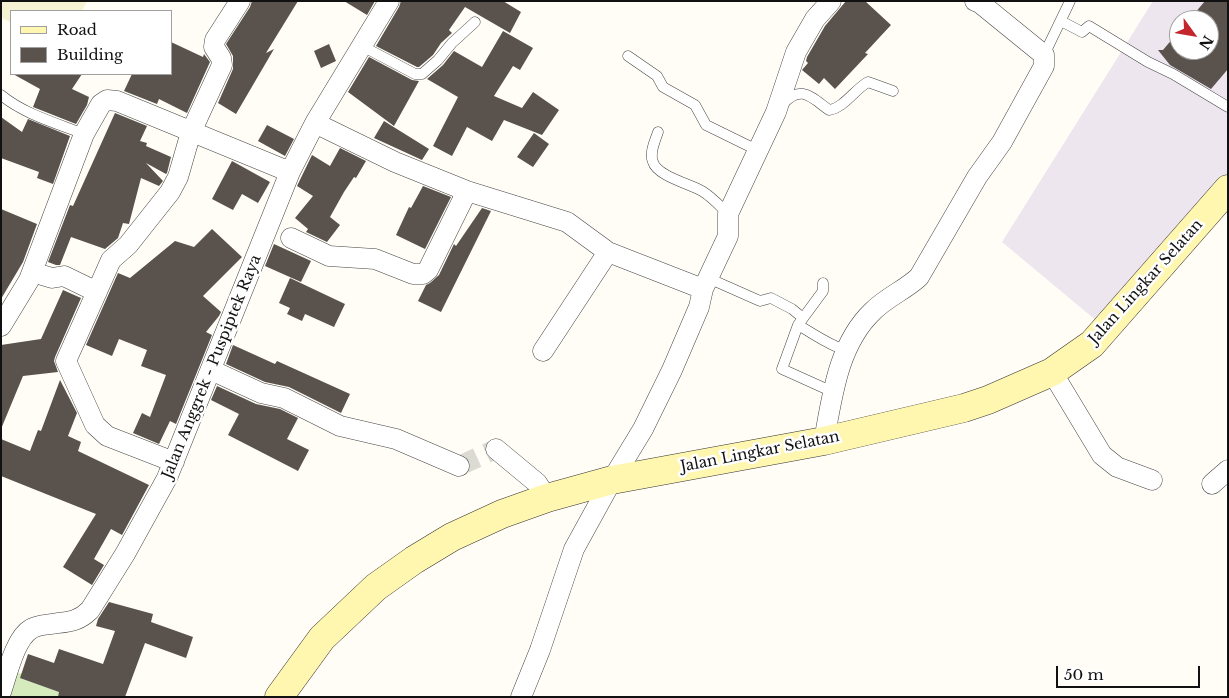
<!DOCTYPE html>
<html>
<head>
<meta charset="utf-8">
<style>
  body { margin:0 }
  #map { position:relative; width:1229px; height:698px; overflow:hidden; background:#fffdf5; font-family:"Libre Baskerville",serif }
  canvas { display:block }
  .frame { position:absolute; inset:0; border:2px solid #111; pointer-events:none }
  .legend { position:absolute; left:10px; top:10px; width:162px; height:65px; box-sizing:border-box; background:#fff; border:1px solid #a0a0a0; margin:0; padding:6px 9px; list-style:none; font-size:15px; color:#111 }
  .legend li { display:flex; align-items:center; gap:10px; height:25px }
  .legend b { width:25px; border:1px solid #a0a0a0 }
  .north { position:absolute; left:1169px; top:10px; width:50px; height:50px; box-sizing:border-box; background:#fff; border:1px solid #a0a0a0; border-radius:50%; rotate:122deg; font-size:14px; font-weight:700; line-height:20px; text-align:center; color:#111 }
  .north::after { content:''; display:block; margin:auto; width:18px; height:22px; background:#c4262e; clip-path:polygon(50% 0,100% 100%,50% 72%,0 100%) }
  .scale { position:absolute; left:1056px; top:666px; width:144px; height:22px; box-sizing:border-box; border:2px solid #111; border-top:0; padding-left:6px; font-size:15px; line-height:18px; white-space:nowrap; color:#111; -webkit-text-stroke:4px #fff; paint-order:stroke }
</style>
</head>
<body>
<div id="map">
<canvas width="1229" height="698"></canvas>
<div class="frame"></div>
<ul class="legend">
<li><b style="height:6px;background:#fff6b0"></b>Road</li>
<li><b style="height:14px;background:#5a524d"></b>Building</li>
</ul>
<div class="north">N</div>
<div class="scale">50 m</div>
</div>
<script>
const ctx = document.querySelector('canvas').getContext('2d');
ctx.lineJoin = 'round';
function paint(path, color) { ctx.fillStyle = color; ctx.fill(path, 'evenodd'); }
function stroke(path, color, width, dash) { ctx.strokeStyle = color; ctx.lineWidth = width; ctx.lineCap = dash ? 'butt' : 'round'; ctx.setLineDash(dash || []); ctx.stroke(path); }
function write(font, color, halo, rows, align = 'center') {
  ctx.font = font + ' "Libre Baskerville",serif'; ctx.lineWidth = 5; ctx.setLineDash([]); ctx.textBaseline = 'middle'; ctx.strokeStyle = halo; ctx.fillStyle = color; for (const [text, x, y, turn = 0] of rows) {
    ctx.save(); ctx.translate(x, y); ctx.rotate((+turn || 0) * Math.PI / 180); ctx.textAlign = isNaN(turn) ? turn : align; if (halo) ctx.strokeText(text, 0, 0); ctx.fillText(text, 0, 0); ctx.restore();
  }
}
paint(new Path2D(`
  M 1153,1 L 1228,1 L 1228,181 L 1104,327 L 1002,242 ZM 1179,20 L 1209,20 L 1209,50 L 1179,50 Z`), '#eee6ef');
paint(new Path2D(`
  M 1,1 L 87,1 L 82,11 L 11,11 L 11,23 L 1,17 Z`), '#f6f3d4');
paint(new Path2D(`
  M 7,669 L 95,697 L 1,697 Z`), '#d5ebbd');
paint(new Path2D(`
  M 252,1 L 298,1 L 266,53 L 274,49 L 236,114 L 218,103 L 233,69 L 233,56 L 226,44 L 250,7 Z
  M 344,1 L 375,1 L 367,15 Z
  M 401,1 L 503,1 L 521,12 L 510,33 L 465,7 L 449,30 L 452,33 L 441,43 L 433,55 L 419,67 L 417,67 L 376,46 L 399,7 Z
  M 846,1 L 865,1 L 891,25 L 865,53 L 868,54 L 835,89 L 824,78 L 819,84 L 802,70 L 808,63 L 806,61 L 807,57 L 825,26 Z
  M 1205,1 L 1228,1 L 1228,69 L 1211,89 L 1170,65 L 1158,50 L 1163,50 L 1179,31 L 1179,50 L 1209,50 L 1209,20 L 1189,20 Z
  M 503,31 L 533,48 L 520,70 L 513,66 L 494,96 L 522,108 L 533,92 L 559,110 L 542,135 L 504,120 L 492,141 L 467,127 L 452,156 L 433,146 L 458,97 L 427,79 L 443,65 L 454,51 L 482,67 Z
  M 171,42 L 203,57 L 204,54 L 210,62 L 187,113 L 159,99 L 157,104 L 124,91 L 132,74 L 171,74 Z
  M 329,44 L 336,61 L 321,68 L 314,51 Z
  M 369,57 L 412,80 L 419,81 L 394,126 L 348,92 Z
  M 13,74 L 82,74 L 72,89 L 89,97 L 87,105 L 76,124 L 33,107 L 40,89 Z
  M 115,113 L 147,126 L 140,141 L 147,143 L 146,146 L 171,157 L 167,173 L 166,174 L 146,163 L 163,181 L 159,186 L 141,178 L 129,224 L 123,223 L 118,238 L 105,249 L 71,237 L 60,265 L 56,265 L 48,262 L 70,205 L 73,206 Z
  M 1,117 L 22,132 L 28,119 L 70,136 L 53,184 L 37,178 L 39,172 L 1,158 Z
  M 384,121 L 429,149 L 422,160 L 374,138 Z
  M 267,125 L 294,139 L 285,156 L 258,141 Z
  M 534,133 L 549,144 L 533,167 L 517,157 Z
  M 340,148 L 366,161 L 356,178 L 354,177 L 344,192 L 330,217 L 340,225 L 327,242 L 306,232 L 308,229 L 295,218 L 313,196 L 297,186 L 312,155 L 330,166 Z
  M 232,161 L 270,182 L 258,203 L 242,194 L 233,210 L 212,199 Z
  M 423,186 L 451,197 L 425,249 L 396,235 L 409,207 L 411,208 Z
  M 482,208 L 491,211 L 441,312 L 418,301 L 426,285 L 430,283 L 439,275 L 454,244 L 456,246 Z
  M 1,209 L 37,224 L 23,262 L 1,299 Z
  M 212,229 L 242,257 L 203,296 L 221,312 L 219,316 L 206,332 L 212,335 L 176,424 L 170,421 L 159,444 L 133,433 L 142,413 L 150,417 L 166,375 L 141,366 L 147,350 L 119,339 L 112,356 L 86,345 L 118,273 L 130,278 L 175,241 L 194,247 Z
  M 274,244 L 311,261 L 301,282 L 265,266 Z
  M 290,278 L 345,304 L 334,327 L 305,314 L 302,321 L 287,314 L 290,308 L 279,303 Z
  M 63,290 L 81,298 L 55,357 L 54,361 L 58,372 L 23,376 L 1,429 L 1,345 L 41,339 Z
  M 233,345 L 275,364 L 277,361 L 350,394 L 341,413 L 289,387 L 265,382 L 226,364 Z
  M 60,380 L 77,413 L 68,436 L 81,442 L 78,451 L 149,485 L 122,535 L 111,529 L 94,559 L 104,565 L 92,585 L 63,567 L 96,514 L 1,476 L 1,439 L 30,451 L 38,430 L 41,431 Z
  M 217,386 L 256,404 L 280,409 L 298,418 L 287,439 L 309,450 L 298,471 L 228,435 L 239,414 L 211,400 Z
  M 109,602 L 153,614 L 151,622 L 193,637 L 186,658 L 145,643 L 125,697 L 58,697 L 59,692 L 20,678 L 28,654 L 54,663 L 59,649 L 103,664 L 115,631 L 96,626 L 98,619 Z`), '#5a524d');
stroke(new Path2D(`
  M 459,466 L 496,449`), '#dbdad3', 20, [20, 10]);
const lane = new Path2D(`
  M 1061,21 L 1082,32 L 1089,26 L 1148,62 L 1173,74 L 1228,107
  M 362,46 L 415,74 L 422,74 L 438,60 L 452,43 L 475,22
  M 1044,55 L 1070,1
  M 628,56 L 657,76 L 663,87 L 695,105 L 706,125 L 759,151
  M 1,95 C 24,114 56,123 84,134
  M 783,104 C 801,84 811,97 829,110 C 844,108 855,89 868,82 L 893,91
  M 658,132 C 655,141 649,153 653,162 C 657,176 690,184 702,191 C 712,197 720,206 728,214
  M 708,278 L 760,301 L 771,298 L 792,309 L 803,318
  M 823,283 L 823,291 L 798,325 L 782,369 L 833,392
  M 798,325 C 814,334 829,345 845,350`);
const street = new Path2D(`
  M 315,123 L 395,162 L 467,191 L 567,222 L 608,252 L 703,289
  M 291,238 L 329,256 L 375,259 L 413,274 L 423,274 L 428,270 L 467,191
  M 32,272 L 52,278 L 64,276 L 97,292
  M 1,326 L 29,280 L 84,134 L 101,104 L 107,100 L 117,101 L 290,172
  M 543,351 L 608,252
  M 211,370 L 261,393 L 284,398 L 340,426 L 396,439 L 459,466
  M 1052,372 L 1102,455 L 1117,467 L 1152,480
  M 824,441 C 832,397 838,344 873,311 C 887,297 905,290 919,277 L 977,177 L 1002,142 L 1044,66 L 1044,55 L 980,3 L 975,1
  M 496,449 L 537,483 L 547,498
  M 174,462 L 107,436 L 95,425 L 66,361 L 111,260 L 128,245 L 170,192 L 178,177 L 191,132 L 222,65 L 221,58 L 214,47 L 215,40 L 240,1
  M 1212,484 L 1228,470
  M 1,692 C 7,675 15,638 31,629 C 38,624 49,625 58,623 C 71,622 80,620 90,610 L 125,554 L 167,478 L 290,172 L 315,123 L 389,1
  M 521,697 L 540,650 L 574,549 L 612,480 L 643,429 L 672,370 L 699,307 L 703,289 L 728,236 L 728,214 L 776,112 L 796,52 L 815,19 L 831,1`);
const secondary = new Path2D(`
  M 279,697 L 322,638 L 376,587 L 414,560 L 452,537 L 502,514 L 547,498 L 612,480 L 824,441 L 964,408 L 988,400 L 1052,372 L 1092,344 L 1228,189`);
stroke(lane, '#444', 11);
stroke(street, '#444', 21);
stroke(secondary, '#333', 29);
stroke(lane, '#fff', 10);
stroke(street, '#fff', 20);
stroke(secondary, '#fff6b0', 28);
write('15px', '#111', '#fff', [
  ["Jalan Lingkar Selatan",1146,282,-48],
  ["Jalan Anggrek - Puspiptek Raya",212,367,-68],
  ["Jalan Lingkar Selatan",760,452,-11]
]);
</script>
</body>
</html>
